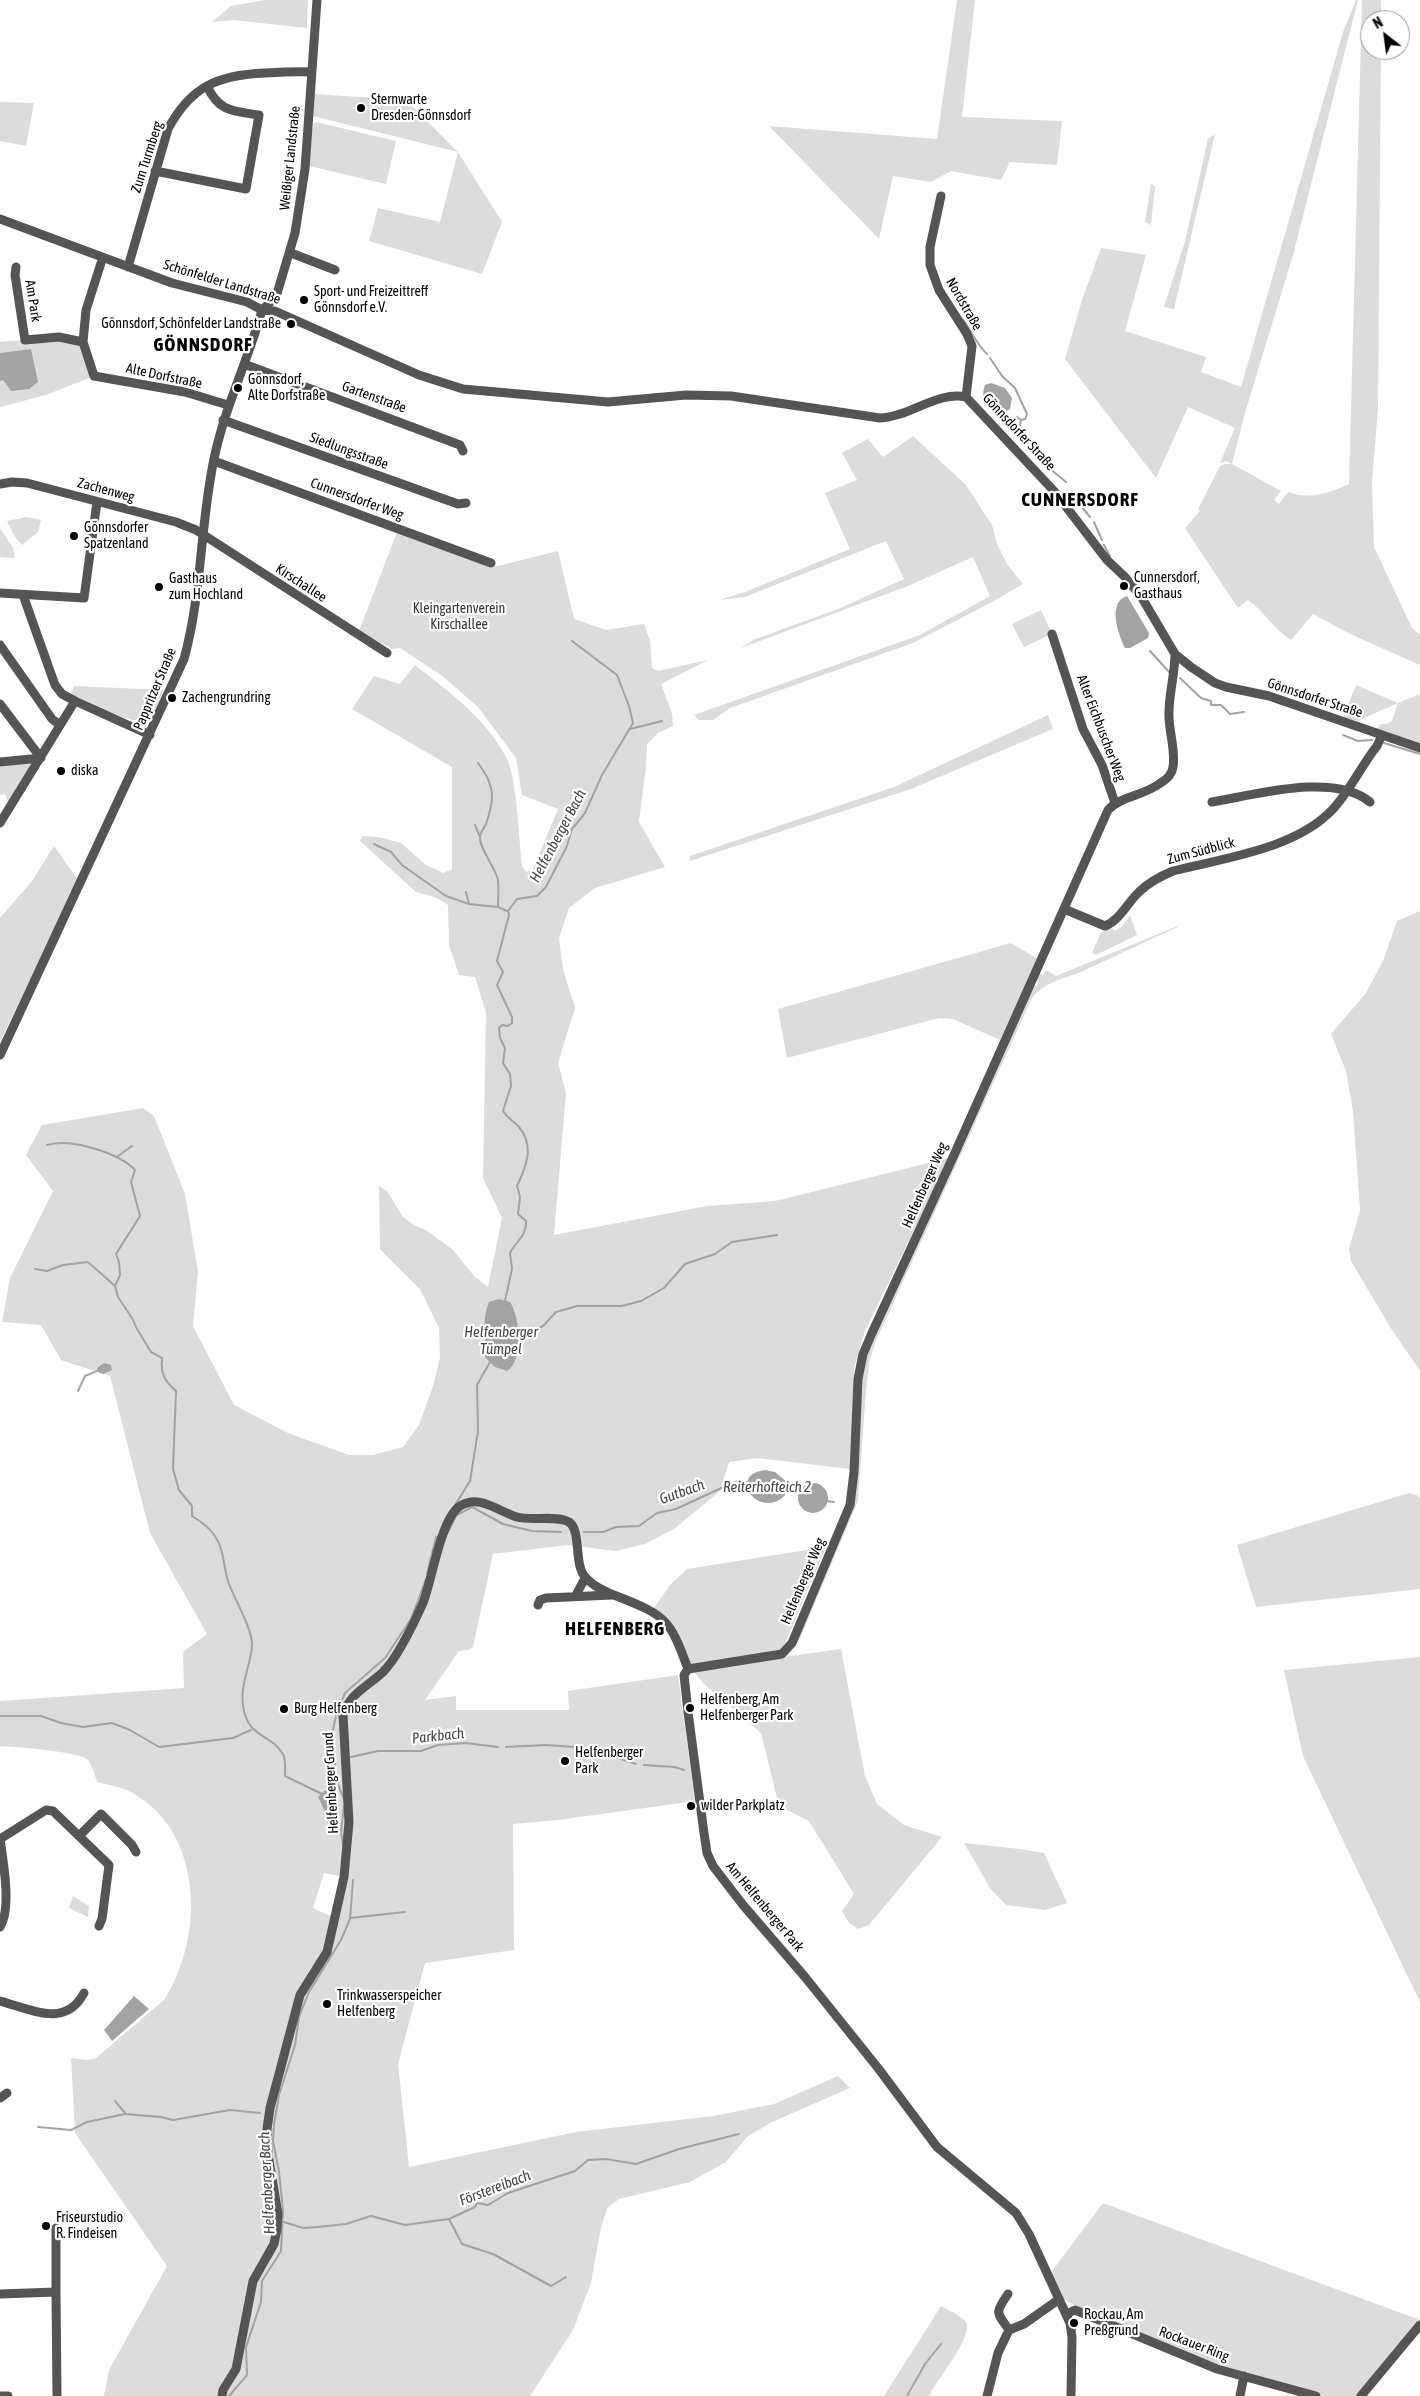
<!DOCTYPE html>
<html>
<head>
<meta charset="utf-8">
<style>
  body { margin:0 }
  #map { position:relative; width:1420px; height:2396px; overflow:hidden; background:#fff; font-family:"Asap Condensed",sans-serif }
  canvas { display:block }
  .north { position:absolute; left:1360px; top:10px; width:50px; height:50px; box-sizing:border-box; background:#fff; border:1px solid #999; border-radius:50%; rotate:330deg; font-size:14px; font-weight:700; line-height:20px; text-align:center; color:#000 }
  .north::after { content:''; display:block; margin:auto; width:18px; height:22px; background:#000; clip-path:polygon(50% 0,100% 100%,50% 72%,0 100%) }
</style>
</head>
<body>
<div id="map">
<canvas width="1420" height="2396"></canvas>
<div class="north">N</div>
</div>
<script>
const ctx = document.querySelector('canvas').getContext('2d');
ctx.lineJoin = 'round';
function paint(path, color) { ctx.fillStyle = color; ctx.fill(path, 'evenodd'); }
function stroke(path, color, width, dash) { ctx.strokeStyle = color; ctx.lineWidth = width; ctx.lineCap = dash ? 'butt' : 'round'; ctx.setLineDash(dash || []); ctx.stroke(path); }
function write(font, color, halo, rows, align = 'center') {
  ctx.font = font + ' "Asap Condensed",sans-serif'; ctx.lineWidth = 4.5; ctx.setLineDash([]); ctx.textBaseline = 'middle'; ctx.strokeStyle = halo; ctx.fillStyle = color; for (const [text, x, y, turn = 0] of rows) {
    ctx.save(); ctx.translate(x, y); ctx.rotate((+turn || 0) * Math.PI / 180); ctx.textAlign = isNaN(turn) ? turn : align; if (halo) ctx.strokeText(text, 0, 0); ctx.fillText(text, 0, 0); ctx.restore();
  }
}
paint(new Path2D(`
  M 265,0 L 308,0 L 307,28 L 233,20 L 212,22 L 231,6 Z
  M 957,0 L 975,0 L 962,117 L 1062,121 L 1057,165 L 1010,162 L 1001,180 L 951,171 L 931,182 L 893,176 L 879,239 L 769,126 L 937,139 Z
  M 1356,0 L 1358,0 L 1293,255 L 1245,413 L 1232,464 L 1281,491 L 1274,500 L 1279,504 L 1288,492 C 1309,500 1329,493 1349,484 L 1362,0 L 1381,0 L 1381,20 L 1370,20 L 1370,50 L 1381,50 L 1378,407 L 1372,483 L 1374,547 L 1412,628 L 1420,635 L 1420,665 L 1350,634 L 1313,614 L 1291,640 C 1273,629 1265,612 1248,600 L 1238,608 L 1185,528 L 1200,511 L 1198,509 L 1220,466 L 1225,464 L 1232,464 L 1227,461 L 1220,463 L 1235,428 L 1188,407 L 1156,478 L 1065,359 L 1082,300 L 1101,248 L 1146,255 L 1125,331 L 1206,357 L 1201,372 L 1241,387 L 1343,32 Z
  M 314,94 L 406,100 L 458,152 L 502,222 L 482,274 L 369,241 L 378,208 L 440,222 L 458,152 L 313,116 Z
  M 0,102 L 34,103 L 26,146 L 0,141 Z
  M 316,122 L 396,141 L 386,184 L 309,166 L 313,125 Z
  M 1215,134 L 1174,309 L 1164,307 L 1185,241 L 1208,139 Z
  M 1151,183 L 1155,187 L 1151,225 L 1145,222 Z
  M 59,337 L 83,342 L 94,376 L 46,395 L 0,407 L 0,381 L 3,380 L 31,349 L 0,353 L 0,342 Z
  M 913,436 L 966,485 L 992,525 L 997,544 L 1007,564 L 1023,584 L 994,601 L 913,643 L 730,708 L 713,720 L 699,720 L 694,715 L 920,635 L 990,596 L 973,557 L 908,586 L 741,648 L 753,640 L 838,609 L 904,579 L 886,541 L 745,597 L 719,600 L 745,592 L 850,549 L 825,493 L 857,480 L 842,453 L 868,439 L 883,457 Z
  M 27,517 L 41,520 L 38,532 L 22,545 L 15,537 L 7,521 Z
  M 0,528 L 13,548 L 15,558 L 0,557 Z
  M 397,532 L 486,565 L 498,566 L 558,551 L 574,619 L 606,630 L 644,624 L 650,641 L 652,668 L 658,671 L 708,660 L 661,684 L 672,714 L 673,726 L 658,733 L 647,744 L 646,766 L 639,822 L 665,867 L 595,888 L 569,908 L 559,938 L 563,969 L 575,1008 L 558,1063 L 566,1093 L 554,1235 L 707,1206 L 775,1201 L 949,1158 L 865,1331 L 854,1368 L 850,1469 L 757,1458 L 729,1462 L 720,1491 L 674,1529 L 645,1544 L 616,1551 L 568,1545 L 493,1554 L 473,1647 L 469,1650 L 459,1651 L 425,1700 L 456,1696 L 456,1710 L 569,1710 L 568,1691 L 678,1675 L 695,1801 L 558,1820 L 513,1824 L 514,1950 L 425,1963 L 398,2064 L 409,2167 L 576,2132 L 713,2116 L 774,2104 L 838,2076 L 850,2088 L 770,2123 L 747,2137 L 726,2162 L 690,2182 L 619,2199 L 607,2208 L 600,2232 L 591,2283 L 573,2330 L 530,2396 L 104,2396 L 109,2370 L 167,2266 L 75,2133 L 71,2058 L 87,2060 L 96,2058 L 164,2000 C 204,1939 204,1834 134,1794 C 123,1787 109,1785 97,1782 C 95,1776 92,1765 88,1760 C 79,1751 15,1747 0,1746 L 0,1701 L 184,1688 L 183,1652 L 207,1634 L 150,1533 L 110,1376 L 61,1360 L 41,1325 L 2,1322 L 10,1278 L 53,1191 L 26,1155 L 42,1125 L 143,1108 L 154,1116 L 185,1194 L 198,1272 L 193,1326 L 234,1405 L 288,1433 L 349,1455 L 372,1455 L 403,1447 L 419,1425 L 433,1386 L 440,1358 L 439,1328 L 420,1289 L 380,1249 L 379,1186 L 387,1191 L 403,1217 L 414,1225 L 426,1230 L 452,1249 L 475,1277 L 488,1287 L 502,1218 L 483,1178 L 486,1013 L 475,977 L 459,975 L 449,945 L 448,905 L 437,898 L 416,892 L 360,841 L 362,836 L 378,837 L 401,843 L 426,865 L 443,873 L 452,869 L 452,767 L 352,709 L 374,676 L 400,684 L 415,665 C 449,692 485,717 506,757 C 517,777 519,841 522,866 L 526,872 L 533,869 L 558,809 L 522,795 L 516,758 L 478,707 L 441,675 L 400,648 L 392,649 L 359,631 ZM 324,1873 L 344,1877 L 335,1918 L 313,1908 Z
  M 1041,610 L 1052,634 L 1024,647 L 1012,624 Z
  M 1356,685 L 1398,703 L 1420,694 L 1420,744 L 1377,730 L 1380,724 L 1386,724 L 1392,721 L 1398,703 L 1357,721 L 1343,717 Z
  M 74,686 L 164,690 C 159,700 155,715 145,720 C 133,726 85,700 71,694 Z
  M 1048,715 L 1053,729 L 911,789 L 690,861 L 690,856 L 894,787 Z
  M 14,761 L 29,762 L 31,765 L 8,802 L 5,794 L 0,795 L 0,767 L 14,765 Z
  M 54,846 L 78,880 L 0,1042 L 0,918 L 32,881 Z
  M 1420,911 L 1420,1371 L 1390,1327 L 1351,1261 L 1349,1248 L 1360,1211 L 1353,1111 L 1346,1071 L 1331,1034 L 1366,993 L 1383,961 L 1397,921 Z
  M 1130,915 L 1137,935 L 1096,955 L 1092,953 L 1101,932 L 1112,928 L 1115,931 L 1121,927 Z
  M 1180,925 L 1176,928 C 1144,942 1114,957 1083,971 C 1064,979 1046,981 1032,998 L 876,1341 L 870,1359 L 866,1390 L 858,1501 L 798,1643 L 796,1642 L 849,1514 L 864,1362 L 1032,986 L 1036,986 L 1038,983 L 1036,979 L 1038,973 L 1043,975 L 1046,970 L 1056,976 Z
  M 1011,943 L 1038,959 L 1000,1040 L 953,1019 L 939,1018 L 787,1058 L 778,1009 Z
  M 1409,1493 L 1417,1495 L 1420,1499 L 1420,1589 L 1256,1607 L 1237,1545 Z
  M 826,1547 L 784,1646 L 783,1657 L 841,1649 L 865,1776 L 877,1804 L 904,1825 L 942,1837 L 869,1925 L 858,1929 L 849,1923 L 842,1911 L 854,1894 L 809,1821 L 779,1806 L 761,1733 L 704,1684 L 689,1666 L 681,1640 L 670,1621 L 654,1608 L 670,1585 L 687,1569 Z
  M 1420,1657 L 1420,2002 L 1303,1756 L 1284,1670 Z
  M 964,1843 L 1020,1849 L 1044,1853 L 1067,1903 L 1045,1910 L 1006,1905 L 990,1888 Z
  M 73,1896 L 89,1906 L 88,1917 L 69,1908 Z
  M 1103,2203 L 1420,2320 L 1420,2325 L 1357,2396 L 1325,2396 L 1244,2376 L 1116,2327 L 1063,2299 L 1049,2275 Z
  M 941,2306 C 948,2310 960,2315 965,2321 C 976,2334 935,2382 929,2396 L 884,2396 Z`), '#dcdcdc');
paint(new Path2D(`
  M 31,349 L 38,382 L 29,389 L 11,391 L 3,380 L 0,381 L 0,353 Z
  M 991,383 L 1005,388 L 1012,398 L 1010,409 L 1000,416 L 995,416 C 986,405 980,399 985,385 Z
  M 1127,596 L 1149,633 L 1148,638 L 1130,648 L 1125,648 C 1118,634 1107,602 1127,596 Z
  M 499,1299 L 510,1302 C 520,1316 524,1361 507,1371 L 495,1367 L 485,1357 C 484,1339 482,1319 489,1302 Z
  M 104,1363 L 111,1365 L 112,1370 L 103,1374 L 98,1372 L 97,1368 Z
  M 765,1470 L 775,1472 L 787,1482 L 788,1491 C 778,1508 755,1507 747,1488 C 746,1475 754,1472 765,1470 Z
  M798 1498a15 15 0 1 1 30 0a15 15 0 1 1-30 0Z
  M 333,1788 L 337,1793 L 339,1803 L 332,1812 L 326,1814 L 318,1797 L 324,1791 Z
  M 134,1996 L 149,2009 L 112,2041 L 104,2030 Z`), '#a3a3a3');
stroke(new Path2D(`
  M 963,320 C 972,331 976,344 987,354
  M 990,358 L 1002,376 L 1015,388 L 1027,414 L 1025,419 L 1021,420
  M 1017,417 L 1021,420 L 1019,430 L 1035,453
  M 1043,463 L 1066,482
  M 1073,496 L 1090,517
  M 1094,522 L 1102,540
  M 1104,545 L 1110,556
  M 1150,651 L 1170,673
  M 1180,678 L 1201,698 L 1211,701 L 1211,705 L 1221,705 L 1230,714 L 1244,712
  M 630,729 L 662,721
  M 1343,735 L 1358,741 L 1372,740
  M 1384,743 L 1420,754
  M 478,763 C 495,785 495,798 486,824 C 484,828 480,833 480,837 C 479,848 495,867 498,880 C 499,888 498,898 498,907 L 507,911
  M 475,825 L 480,837
  M 374,844 L 391,852 L 402,865 L 446,896 L 469,904 L 497,907
  M 466,892 L 469,904
  M 47,1145 C 71,1138 119,1153 135,1170 L 131,1182 L 140,1216 L 116,1254 L 119,1262 L 120,1275 L 115,1286 L 118,1297 L 132,1318 L 137,1329 L 151,1352 L 162,1358 C 160,1374 165,1381 176,1391 L 173,1469 L 179,1490 L 192,1506 L 192,1516 C 202,1522 209,1527 215,1536 C 225,1551 223,1568 229,1584 C 235,1600 252,1628 252,1645 C 251,1665 240,1684 243,1705 C 247,1739 271,1733 283,1754 C 286,1759 285,1770 285,1776 L 322,1794
  M 118,1156 L 132,1146
  M 35,1269 L 47,1271 L 63,1265 L 88,1262 L 115,1286
  M 505,1301 L 512,1269 L 510,1253 C 516,1241 527,1236 526,1221 L 518,1214 L 520,1197 L 517,1186 C 526,1167 535,1146 519,1127 C 513,1120 509,1120 503,1111 L 511,1086 L 510,1074 L 503,1063 L 505,1048 L 500,1038 L 499,1028 L 502,1025 L 508,1026 L 512,1023 L 512,1017 L 497,985 L 503,972 L 497,961 L 509,915 L 508,911 L 517,899 L 537,896 L 546,887 L 567,846 L 572,829 L 585,813 L 602,775 L 633,723 L 629,706 L 617,675 L 572,641
  M 517,1334 L 533,1331 L 543,1326 L 556,1312 L 577,1306 L 622,1306 L 641,1301 L 664,1288 L 685,1264 L 715,1254 L 732,1242 L 777,1235
  M 78,1391 L 85,1376 L 97,1371
  M 827,1501 L 834,1502
  M 454,1507 L 470,1481 L 478,1431 L 477,1385 L 490,1362
  M 457,1515 L 472,1507 L 503,1524 L 532,1531 L 561,1532
  M 584,1532 L 603,1532 L 616,1527 L 639,1526 L 657,1513 L 676,1509 L 730,1484 L 739,1481 L 749,1483
  M 447,1534 L 456,1516
  M 427,1574 L 436,1537 L 440,1536
  M 0,1716 L 41,1716 L 61,1723 L 83,1727 L 112,1723 L 130,1730 L 159,1747 L 233,1738 L 251,1730
  M 506,1747 L 546,1745 L 589,1748 L 636,1764
  M 351,1757 L 378,1751 L 421,1751 L 438,1745 L 466,1743 L 498,1747
  M 644,1765 L 674,1767 L 684,1770
  M 344,1799 L 336,1780 L 333,1730 L 336,1716 L 345,1693 L 385,1658 L 411,1619 L 426,1579
  M 343,1844 L 341,1832 L 344,1806
  M 350,1918 L 405,1912
  M 115,2101 L 125,2113
  M 38,2127 L 71,2130 L 87,2122 L 125,2114 L 161,2117 L 173,2120 L 230,2110 L 260,2113
  M 449,2219 L 462,2244 L 493,2254 L 551,2286 L 566,2277
  M 284,2222 L 303,2228 L 318,2227 L 346,2224 L 371,2216 L 405,2225 L 449,2219 L 475,2207 L 477,2203 L 488,2205 L 508,2193 L 575,2171 L 588,2160 L 606,2159 L 636,2164 L 679,2149 L 739,2134
  M 229,2396 L 247,2375 L 246,2347 L 261,2302 L 262,2281 L 281,2251 L 283,2210 L 279,2172 L 273,2141 L 274,2124 L 279,2095 L 295,2045 L 299,2017 L 309,1992 L 341,1940 L 350,1919 L 353,1880
  M 907,2396 L 925,2364 L 941,2344`), '#a3a3a3', 2);
stroke(new Path2D(`
  M 155,171 L 246,189 L 259,115 C 233,111 219,112 207,86
  M 941,196 L 930,247 L 930,265 L 939,290 L 967,334 L 972,346 L 966,397
  M 0,219 L 172,283 L 247,302 L 262,310 L 275,311 L 419,375 L 463,389 L 608,402 L 686,395 L 731,396 L 880,418 C 909,417 937,391 966,397 L 1054,491 L 1107,560 L 1125,577 L 1142,598 L 1175,654 L 1191,667 L 1215,683 L 1226,687 L 1269,696 L 1420,748
  M 291,253 L 335,270
  M 16,267 L 15,275 L 25,340 L 59,337 L 83,342 L 94,376 L 185,392 L 228,405
  M 128,267 L 168,129 C 191,86 218,75 265,73 C 281,72 297,71 312,72
  M 262,310 L 276,297 L 295,233 L 305,169 L 317,0
  M 83,342 L 86,310 L 101,263
  M 244,364 L 460,445 L 463,451
  M 223,420 L 458,504 L 466,503
  M 214,461 L 491,563
  M 0,484 L 12,482 L 27,483 L 176,522 L 196,530 L 387,653
  M 0,593 L 84,598 L 97,502
  M 23,595 L 55,685 L 62,694 L 75,701
  M 1052,634 L 1083,729 L 1102,765 L 1115,803
  M 0,645 L 52,719 L 60,725
  M 0,704 L 41,758
  M 0,762 L 41,758
  M 1212,802 C 1255,795 1334,772 1370,802
  M 0,823 L 75,701 L 150,735
  M 1064,909 L 1105,926 C 1120,920 1128,902 1139,892 C 1149,882 1161,876 1173,871 C 1224,858 1296,849 1333,809 C 1350,791 1361,766 1377,746 L 1382,735
  M 0,1055 L 184,659 C 202,594 200,525 214,459 C 225,406 248,361 262,310
  M 576,1595 L 585,1578
  M 538,1605 L 540,1600 L 546,1598 L 612,1595
  M 688,1669 L 782,1654 L 792,1643 L 850,1505 L 854,1472 L 858,1379 L 863,1354 L 872,1333 L 954,1155 L 1108,810 C 1121,796 1143,796 1159,784 C 1166,780 1172,775 1173,767 C 1176,749 1168,730 1169,712 C 1169,693 1175,674 1175,654
  M 79,1836 L 101,1814 L 132,1845 L 136,1852
  M 0,1927 C 12,1908 3,1861 0,1839 L 46,1810 L 53,1811 L 109,1865 L 102,1919 L 99,1926
  M 0,2001 C 31,2009 65,2029 84,1993
  M 0,2098 L 7,2093
  M 56,2292 L 56,2228
  M 0,2294 L 56,2292 L 57,2396
  M 1008,2294 C 994,2314 997,2312 1009,2330
  M 1066,2314 L 1075,2310 L 1217,2369 L 1316,2396
  M 0,2396 L 8,2396
  M 222,2396 L 223,2390 L 236,2369 L 253,2281 L 274,2244 L 277,2229 L 278,2214 L 268,2154 L 267,2129 L 270,2108 L 300,1995 L 327,1952 L 344,1877 L 349,1822 L 343,1715 C 350,1693 367,1687 383,1672 C 398,1657 414,1623 423,1603 C 432,1580 441,1518 460,1506 C 480,1494 497,1511 517,1517 C 530,1521 559,1515 569,1522 C 582,1531 573,1565 586,1578 C 594,1587 608,1593 619,1597 C 667,1616 670,1620 688,1669 L 684,1675 L 688,1712 L 704,1833 L 707,1853 L 713,1866 L 743,1905 L 805,1977 L 878,2068 L 937,2147 L 1016,2213 L 1029,2234 L 1070,2323 L 1072,2337 L 1071,2396
  M 987,2396 L 998,2353 L 1009,2330 L 1024,2324 L 1058,2300
  M 1240,2396 L 1244,2376
  M 1361,2396 L 1420,2325`), '#555', 9);
for (const [x, y, r, color] of [
  [361,108,5,"#000"],
  [304,300,5,"#000"],
  [291,324,5,"#000"],
  [238,388,5,"#000"],
  [74,536,5,"#000"],
  [1124,586,5,"#000"],
  [159,587,5,"#000"],
  [172,698,5,"#000"],
  [61,771,5,"#000"],
  [690,1708,5,"#000"],
  [284,1709,5,"#000"],
  [565,1761,5,"#000"],
  [691,1806,5,"#000"],
  [327,2004,5,"#000"],
  [46,2226,5,"#000"],
  [1074,2323,5,"#000"]
]) { const dot = new Path2D(); dot.arc(x, y, r, 0, 2 * Math.PI); ctx.fillStyle = color; ctx.fill(dot); stroke(dot, '#fff', 2); }
write('14px', '#000', '#fff', [
  ["Sternwarte",371,100],
  ["Dresden-Gönnsdorf",371,116],
  ["Sport- und Freizeittreff",314,292],
  ["Gönnsdorf e.V.",314,308],
  ["Gönnsdorf, Schönfelder Landstraße",281,324,"right"],
  ["Gönnsdorf,",248,380],
  ["Alte Dorfstraße",248,396],
  ["Gönnsdorfer",84,528],
  ["Spatzenland",84,544],
  ["Cunnersdorf,",1134,578],
  ["Gasthaus",1134,594],
  ["Gasthaus",169,579],
  ["zum Hochland",169,595],
  ["Zachengrundring",182,698],
  ["diska",71,771],
  ["Helfenberg, Am",700,1700],
  ["Helfenberger Park",700,1716],
  ["Burg Helfenberg",294,1709],
  ["Helfenberger",575,1753],
  ["Park",575,1769],
  ["wilder Parkplatz",701,1806],
  ["Trinkwasserspeicher",337,1996],
  ["Helfenberg",337,2012],
  ["Friseurstudio",56,2218],
  ["R. Findeisen",56,2234],
  ["Rockau, Am",1084,2315],
  ["Preßgrund",1084,2331]
], 'left');
write('14px', '#000', '#fff', [
  ["Zum Turmberg",147,157,-72],
  ["Weißiger Landstraße",290,158,-84],
  ["Schönfelder Landstraße",222,282,17],
  ["Am Park",33,301,81],
  ["Nordstraße",964,304,60],
  ["Alte Dorfstraße",164,376,12],
  ["Gartenstraße",374,397,20],
  ["Gönnsdorfer Straße",1019,432,47],
  ["Siedlungsstraße",349,451,20],
  ["Zachenweg",106,490,15],
  ["Cunnersdorfer Weg",357,499,20],
  ["Kirschallee",301,583,33],
  ["Pappritzer Straße",155,689,-67],
  ["Gönnsdorfer Straße",1315,698,18],
  ["Alter Eichbuscher Weg",1101,728,69],
  ["Zum Südblick",1201,851,-15],
  ["Helfenberger Weg",925,1185,-66],
  ["Helfenberger Weg",803,1581,-67],
  ["Helfenberger Grund",331,1783,-93],
  ["Am Helfenberger Park",765,1907,50],
  ["Rockauer Ring",1194,2344,21]
]);
write('14px', '#333', '#fff', [
  ["Kleingartenverein",459,609],
  ["Kirschallee",459,625]
]);
write('italic 15px', '#444', '#fff', [
  ["Helfenberger Bach",558,836,-62],
  ["Helfenberger",501,1332],
  ["Tümpel",501,1349],
  ["Reiterhofteich 2",767,1487],
  ["Gutbach",682,1492,-20],
  ["Parkbach",438,1736,-6],
  ["Helfenberger Bach",267,2183,-93],
  ["Förstereibach",495,2188,-21]
]);
ctx.letterSpacing = '1px';
write('bold 19px', '#000', '#fff', [
  ["GÖNNSDORF",203,345],
  ["CUNNERSDORF",1080,500],
  ["HELFENBERG",615,1629]
]);
ctx.letterSpacing = '0px';
</script>
</body>
</html>
